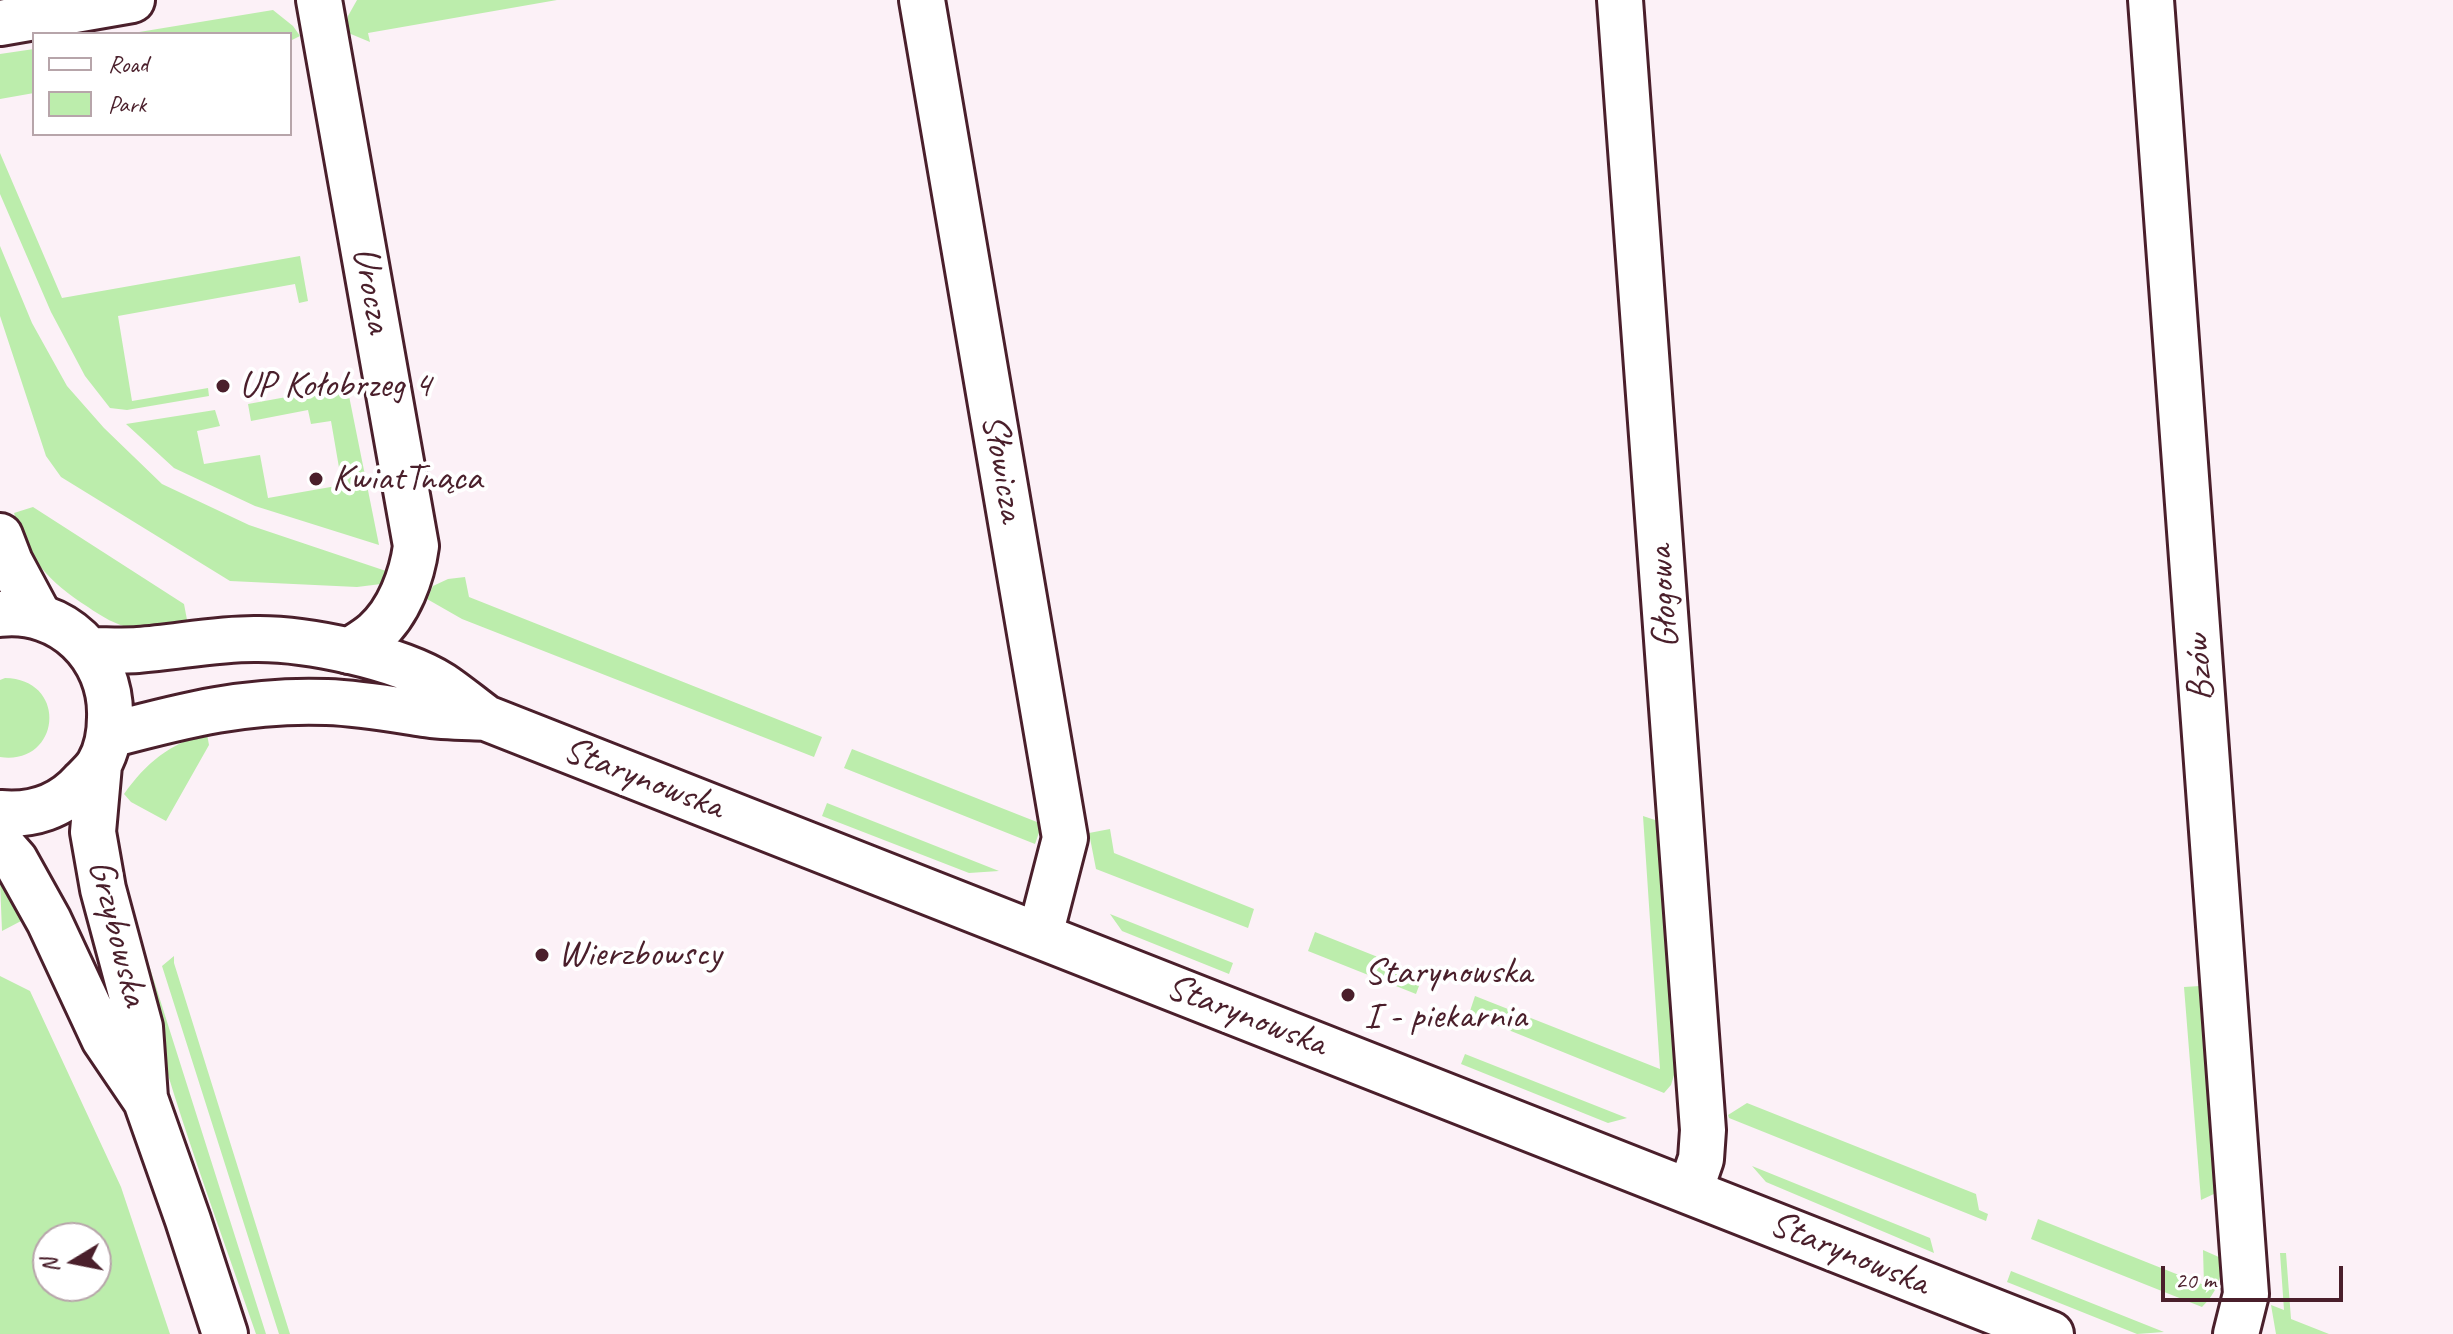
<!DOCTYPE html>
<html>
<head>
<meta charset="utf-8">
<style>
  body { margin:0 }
  #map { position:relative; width:2453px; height:1334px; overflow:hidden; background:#fcf1f7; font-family:Caveat,sans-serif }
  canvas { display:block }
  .legend { position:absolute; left:32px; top:32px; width:260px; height:104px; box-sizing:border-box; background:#fff; border:2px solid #b7a5aa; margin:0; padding:10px 14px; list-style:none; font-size:24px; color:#4a1f2b }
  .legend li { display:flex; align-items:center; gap:16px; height:40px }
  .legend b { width:40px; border:2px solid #b7a5aa }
  .north { position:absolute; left:32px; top:1222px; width:80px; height:80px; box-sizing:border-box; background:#fff; border:2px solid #b7a5aa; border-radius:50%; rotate:260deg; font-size:22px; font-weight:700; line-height:32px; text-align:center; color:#4a1f2b }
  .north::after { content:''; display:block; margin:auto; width:28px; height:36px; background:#4a1f2b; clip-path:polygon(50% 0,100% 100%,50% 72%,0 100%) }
  .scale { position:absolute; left:2161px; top:1266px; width:182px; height:36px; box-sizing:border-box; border:4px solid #4a1f2b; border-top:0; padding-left:10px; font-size:24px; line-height:28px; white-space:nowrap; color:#4a1f2b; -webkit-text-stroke:6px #fff; paint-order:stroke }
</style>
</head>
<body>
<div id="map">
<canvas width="2453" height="1334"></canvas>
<ul class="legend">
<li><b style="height:10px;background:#fff"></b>Road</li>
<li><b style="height:22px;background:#bcedac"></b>Park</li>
</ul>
<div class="north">N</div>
<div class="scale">20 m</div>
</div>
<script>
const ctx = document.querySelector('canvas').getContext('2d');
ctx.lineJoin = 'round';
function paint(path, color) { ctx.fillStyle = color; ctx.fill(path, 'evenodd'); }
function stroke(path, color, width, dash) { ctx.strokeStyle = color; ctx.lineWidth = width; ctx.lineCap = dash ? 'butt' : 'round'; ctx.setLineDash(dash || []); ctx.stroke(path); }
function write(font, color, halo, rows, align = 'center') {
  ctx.font = font + ' Caveat,sans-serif'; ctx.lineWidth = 8; ctx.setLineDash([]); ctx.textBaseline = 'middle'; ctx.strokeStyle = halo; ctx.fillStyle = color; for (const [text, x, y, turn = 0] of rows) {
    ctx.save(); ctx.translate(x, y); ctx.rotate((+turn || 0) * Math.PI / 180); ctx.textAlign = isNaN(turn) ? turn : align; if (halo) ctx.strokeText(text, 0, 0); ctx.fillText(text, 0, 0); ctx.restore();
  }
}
paint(new Path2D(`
  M 357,0 L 557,0 L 368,33 L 370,42 L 346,32 L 348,16 Z
  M 273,10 L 293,26 L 300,36 L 290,41 L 290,34 L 127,34 Z
  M 34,49 L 34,93 L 0,99 L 0,54 Z
  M 0,153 L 62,298 L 300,256 L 308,301 L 299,303 L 295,284 L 118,316 L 132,401 L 208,388 L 209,396 L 127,410 L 110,408 L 85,376 L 51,312 L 0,194 Z
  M 0,246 L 32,323 L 67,386 L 104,428 L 162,484 L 249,525 L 386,571 L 381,584 L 357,587 L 230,581 L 61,477 L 46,456 L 0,316 Z
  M 347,386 L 379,545 L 255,506 L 174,468 L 126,424 L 215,410 L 220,426 L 197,431 L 204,464 L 260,455 L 268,498 L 342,485 L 331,421 L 311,424 L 308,410 L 251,421 L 248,404 Z
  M 33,507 L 184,604 L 188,625 C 171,626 150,630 133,628 C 117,626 101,616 88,607 C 48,581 29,560 14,513 Z
  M 465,577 L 469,597 L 822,737 L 814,757 L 462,619 L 427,599 L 433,586 L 448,579 Z
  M 5,678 C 69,679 61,766 0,757 L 0,680 Z
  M 207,734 L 209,745 L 166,821 L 131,802 L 124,794 C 146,763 170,743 207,734 Z
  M 852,749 L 1042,824 L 1035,844 L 844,768 Z
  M 827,803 L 999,871 L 969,873 L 822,816 Z
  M 1643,816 L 1658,821 L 1677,1065 L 1671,1085 L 1664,1093 L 1469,1014 L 1475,996 L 1660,1069 Z
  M 1110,829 L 1114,853 L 1254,909 L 1248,928 L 1096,869 L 1089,833 Z
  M 0,881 L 15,902 L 23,920 L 2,931 Z
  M 1110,914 L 1233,963 L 1229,974 L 1122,931 Z
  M 1315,932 L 1423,975 L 1416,994 L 1308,951 Z
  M 143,946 L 266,1334 L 256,1334 C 212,1206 164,1079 133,947 Z
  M 174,956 L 174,963 L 290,1334 L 279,1334 L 162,966 Z
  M 0,976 L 30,991 L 121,1187 L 170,1334 L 0,1334 ZM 48,1238 L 96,1238 L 96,1286 L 48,1286 Z
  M 2200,986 L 2216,1193 L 2201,1200 L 2184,987 Z
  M 1465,1054 L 1627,1118 L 1608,1123 L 1461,1064 Z
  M 1747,1103 L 1976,1194 L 1979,1210 L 1988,1214 L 1986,1221 L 1729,1118 L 1728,1115 Z
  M 1752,1166 L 1930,1238 L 1934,1253 L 1766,1182 Z
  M 2038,1219 L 2204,1285 L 2203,1250 L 2221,1258 C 2223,1278 2216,1293 2202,1307 L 2031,1239 Z
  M 2280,1253 L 2286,1253 L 2291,1319 L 2329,1334 L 2276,1334 L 2271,1305 L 2284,1310 Z
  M 2011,1271 L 2164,1332 L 2137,1334 L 2007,1282 Z`), '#bcedac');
const minor = new Path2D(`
  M 319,0 L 416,546 C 412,576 399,612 375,633 C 367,640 358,645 349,651
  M 922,0 L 1065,838 L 1040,935
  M 1620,0 L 1703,1130 L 1701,1159 L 1690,1191
  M 2151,0 L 2246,1294 L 2236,1334
  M 0,23 L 132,0
  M 0,536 L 10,562 L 39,616`);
const tertiary = new Path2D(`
  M 0,614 C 62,607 112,656 110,717 C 110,733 107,750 99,764 C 95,771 88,777 83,782 C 61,807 32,816 0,813
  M 90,650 C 106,650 122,651 138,650 C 177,647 215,639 254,639 C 305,638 398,657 442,685 C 457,695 471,707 486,718 L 2051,1334
  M 110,735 C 185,715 248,699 327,702 C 360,703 392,709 424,714 C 444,717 465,717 486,718
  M 99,765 L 93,832 L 103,889 L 140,1027 L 145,1098
  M 0,843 L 15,860 L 49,921 L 104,1039 L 146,1101 L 188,1220 L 225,1334`);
stroke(minor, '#4a1f2b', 50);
stroke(tertiary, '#4a1f2b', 50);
stroke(minor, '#fff', 44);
stroke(tertiary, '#fff', 44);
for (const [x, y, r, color] of [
  [223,386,8,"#4a1f2b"],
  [316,479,8,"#4a1f2b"],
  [542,955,8,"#4a1f2b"],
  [1348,995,8,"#4a1f2b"]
]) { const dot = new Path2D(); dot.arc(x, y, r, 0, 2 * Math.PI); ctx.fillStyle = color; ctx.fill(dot); stroke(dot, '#fff', 3); }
write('38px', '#4a1f2b', '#fff', [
  ["Urocza",371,290,80],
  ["Słowicza",1002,468,80],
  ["Głogowa",1664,597,-94],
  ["Bzów",2200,668,-94],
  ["Starynowska",643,779,21],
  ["Grzybowska",117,933,76],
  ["Starynowska",1246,1016,21],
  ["Starynowska",1849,1254,22]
]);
write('38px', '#4a1f2b', '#fff', [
  ["UP Kołobrzeg 4",239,386],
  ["KwiatTnąca",332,479],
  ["Wierzbowscy",558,955],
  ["Starynowska",1364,973],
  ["I - piekarnia",1364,1017]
], 'left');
</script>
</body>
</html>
